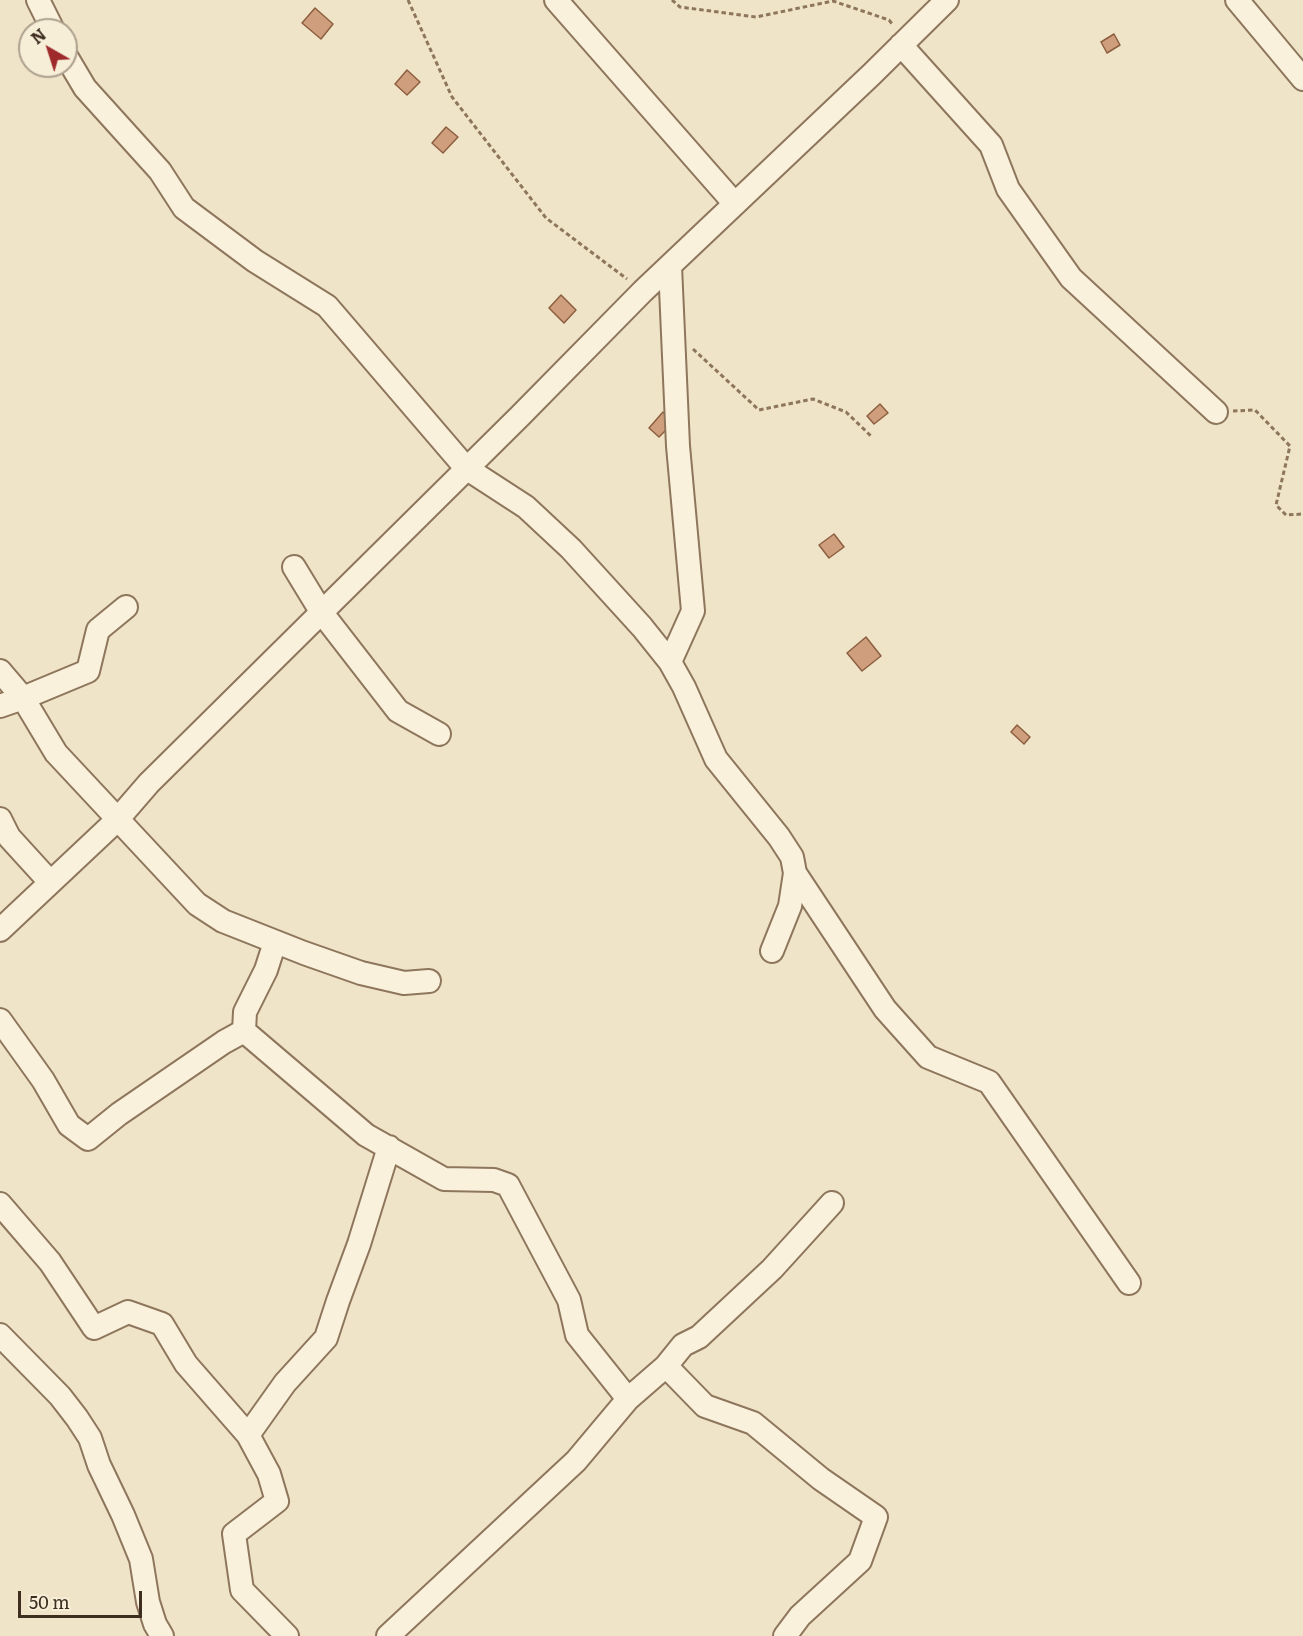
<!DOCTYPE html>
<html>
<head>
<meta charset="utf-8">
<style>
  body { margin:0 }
  #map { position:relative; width:1303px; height:1636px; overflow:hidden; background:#f0e4c8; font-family:Literata,serif }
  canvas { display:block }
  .north { position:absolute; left:18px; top:18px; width:60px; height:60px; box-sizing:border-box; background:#f7eed8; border:2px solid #ada18e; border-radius:50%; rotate:321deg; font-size:16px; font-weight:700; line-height:24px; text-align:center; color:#3d2e20 }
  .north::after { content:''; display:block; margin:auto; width:21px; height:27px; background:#9e2a2b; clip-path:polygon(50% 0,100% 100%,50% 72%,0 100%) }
  .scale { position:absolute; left:18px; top:1591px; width:124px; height:27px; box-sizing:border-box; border:3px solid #3d2e20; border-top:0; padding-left:8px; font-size:18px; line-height:21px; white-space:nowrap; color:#3d2e20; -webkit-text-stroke:4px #f7eed8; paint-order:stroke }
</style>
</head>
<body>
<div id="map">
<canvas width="1303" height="1636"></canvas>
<div class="north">N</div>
<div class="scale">50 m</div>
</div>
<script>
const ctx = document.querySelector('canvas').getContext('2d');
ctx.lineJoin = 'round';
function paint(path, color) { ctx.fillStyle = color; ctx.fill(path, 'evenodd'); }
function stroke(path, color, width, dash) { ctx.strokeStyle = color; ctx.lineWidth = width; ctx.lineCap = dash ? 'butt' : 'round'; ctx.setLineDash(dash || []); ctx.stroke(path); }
const building = new Path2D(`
  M 315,8 L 333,24 L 321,39 L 302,23 Z
  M 1114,34 L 1120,45 L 1107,53 L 1101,42 Z
  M 407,70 L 420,82 L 407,95 L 395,84 Z
  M 446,127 L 458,137 L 443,153 L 432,143 Z
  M 561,295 L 576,310 L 564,323 L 549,308 Z
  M 880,404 L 888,413 L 874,424 L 867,416 Z
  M 663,412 L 674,422 L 659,437 L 649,428 Z
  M 834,534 L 844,547 L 829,558 L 819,545 Z
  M 866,637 L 881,656 L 862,671 L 847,653 Z
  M 1017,725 L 1030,737 L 1024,744 L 1011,732 Z`);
paint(building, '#cf9f7d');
stroke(building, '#8d5f41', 1.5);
const minor = new Path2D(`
  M 38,0 L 53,30
  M 556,0 L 735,204
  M 1237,0 L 1303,79
  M 901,45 L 991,145 L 1008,189 L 1071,278 L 1216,412
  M 66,56 L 85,88 L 160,171 L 184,208 L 255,261 L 327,306 L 466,468 L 526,507 L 571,549 L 642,627 L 670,662 L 684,687 L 716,759 L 779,837 L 792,857 L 795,873 L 790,906 L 772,951
  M 294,567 L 322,613 L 398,711 L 439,734
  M 670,662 L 693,611 L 678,446 L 670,266
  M 0,671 L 23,698 L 88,671 L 98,630 L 126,607
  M 0,706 L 23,698 L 56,753 L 197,904 L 223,921 L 304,953 L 361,973 L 404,983 L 429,981
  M 0,819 L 9,837 L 50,882
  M 795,873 L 885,1009 L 928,1057 L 989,1082 L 1129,1283
  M 0,930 L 117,820 L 149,783 L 520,416 L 643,291 L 872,74 L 947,0
  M 275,942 L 266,970 L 245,1012 L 244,1031 L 366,1135 L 444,1179 L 494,1180 L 508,1185 L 569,1300 L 577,1335 L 628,1399
  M 0,1020 L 43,1080 L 69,1125 L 88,1139 L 119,1114 L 224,1042 L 244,1031
  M 0,1204 L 50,1262 L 94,1328 L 128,1312 L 162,1324 L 186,1364 L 248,1435
  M 0,1335 L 60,1396 L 77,1418 L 90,1438 L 99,1465 L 123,1515 L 141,1559 L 148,1602 L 155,1624 L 162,1636
  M 666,1366 L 705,1406 L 753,1423 L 821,1479 L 876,1517 L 860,1561 L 800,1616 L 785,1636
  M 287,1636 L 242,1590 L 234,1534 L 277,1501 L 269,1474 L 248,1435 L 285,1383 L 326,1338 L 338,1301 L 359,1244 L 389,1147
  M 388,1636 L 576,1461 L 628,1399 L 666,1366 L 683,1345 L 699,1337 L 772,1269 L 832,1203`);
stroke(minor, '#8d765c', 26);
stroke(new Path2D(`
  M 408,0 L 452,97 L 546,218 L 627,279
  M 672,0 L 680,7 L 756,17 L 833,1 L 889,20 L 893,25
  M 693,349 L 759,410 L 813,399 L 846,412 L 872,437
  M 1233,411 L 1255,410 L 1290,446 L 1276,505 L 1286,515 L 1303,514`), '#8d765c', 3, [4.5, 3]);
stroke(minor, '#faf1dc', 22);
</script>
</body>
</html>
